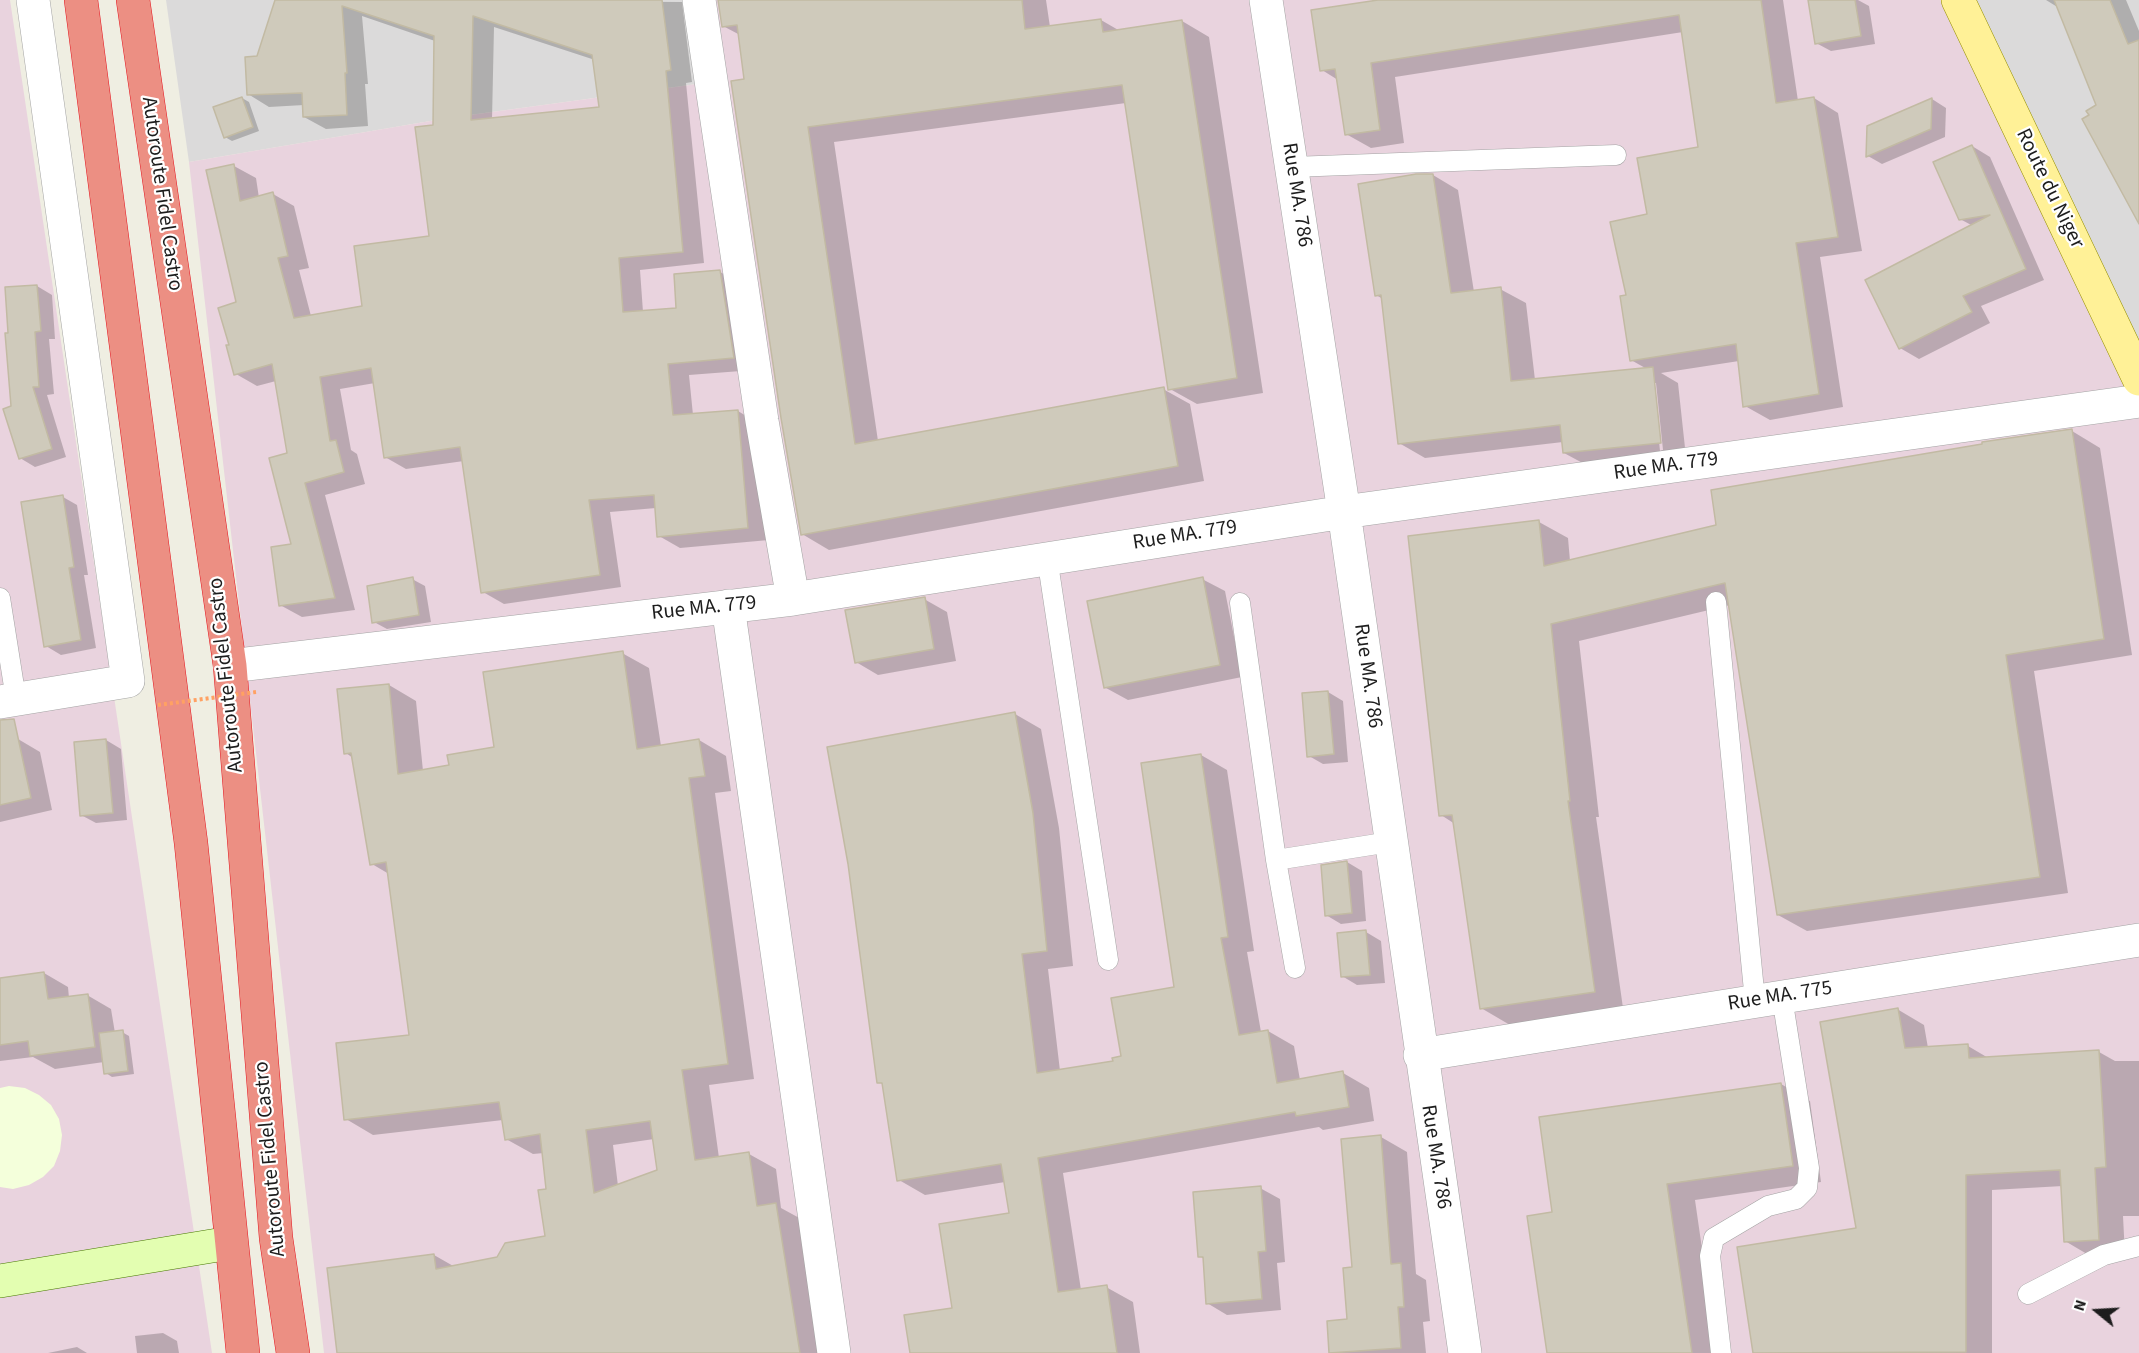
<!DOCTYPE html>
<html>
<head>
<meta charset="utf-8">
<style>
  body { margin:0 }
  #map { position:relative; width:2139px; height:1353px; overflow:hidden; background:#efeee2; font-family:"Source Sans 3",sans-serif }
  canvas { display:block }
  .north { position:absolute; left:2067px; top:1281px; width:60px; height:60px; -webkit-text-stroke:4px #fff; paint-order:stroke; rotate:288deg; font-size:16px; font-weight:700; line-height:24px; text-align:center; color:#1d1d1d }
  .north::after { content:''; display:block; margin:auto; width:21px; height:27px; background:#1d1d1d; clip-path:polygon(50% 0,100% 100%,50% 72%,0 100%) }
</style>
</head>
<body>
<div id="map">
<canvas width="2139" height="1353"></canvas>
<div class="north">N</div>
</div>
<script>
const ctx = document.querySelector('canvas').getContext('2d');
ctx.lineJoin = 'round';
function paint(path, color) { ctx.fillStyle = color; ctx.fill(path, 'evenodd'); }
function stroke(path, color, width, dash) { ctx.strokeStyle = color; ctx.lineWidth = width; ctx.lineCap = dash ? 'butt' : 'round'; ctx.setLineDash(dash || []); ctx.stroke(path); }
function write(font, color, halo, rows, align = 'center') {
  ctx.font = font + ' "Source Sans 3",sans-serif'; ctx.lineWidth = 4.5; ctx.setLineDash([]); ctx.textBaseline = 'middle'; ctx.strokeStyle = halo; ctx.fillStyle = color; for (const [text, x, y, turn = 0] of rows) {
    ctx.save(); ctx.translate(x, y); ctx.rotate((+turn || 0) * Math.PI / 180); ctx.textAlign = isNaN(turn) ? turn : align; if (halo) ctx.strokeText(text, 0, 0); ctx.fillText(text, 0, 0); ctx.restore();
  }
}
paint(new Path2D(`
  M 166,0 L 689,0 L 697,84 L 448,118 L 189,162 Z
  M 1958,0 L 2139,0 L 2139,379 Z`), '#dbdada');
paint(new Path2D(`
  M 0,0 L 10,0 L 212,1353 L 0,1353 Z
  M 689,0 L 1958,0 L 2139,379 L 2139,1353 L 324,1353 L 189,162 L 448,118 L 697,84 Z`), '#e9d3de');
paint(new Path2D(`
  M 9,1086 L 25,1088 L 39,1095 L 51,1105 L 59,1119 L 62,1135 L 60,1151 L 54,1166 L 43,1177 L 29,1185 L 13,1189 L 0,1187 L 0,1088 Z`), '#f4ffdb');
paint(new Path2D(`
  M 276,0 L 682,2 L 692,82 L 686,83 L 704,263 L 640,270 L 643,312 L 678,309 L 720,272 L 742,284 L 754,370 L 689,375 L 693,415 L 738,411 L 759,424 L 769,540 L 680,548 L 659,536 L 656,508 L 610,512 L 621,587 L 504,604 L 483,592 L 464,461 L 406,469 L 385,457 L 375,383 L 340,389 L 351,450 L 357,454 L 365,484 L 325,495 L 355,610 L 302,617 L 280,605 L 293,545 L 289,454 L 276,381 L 257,386 L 236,374 L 231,346 L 238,303 L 234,166 L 256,178 L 259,198 L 273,194 L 294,206 L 309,268 L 299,270 L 311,316 L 364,307 L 430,237 L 435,41 L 362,16 L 368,84 L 365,84 L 368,126 L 326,129 L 304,117 L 304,105 L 269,107 L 248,94 ZM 494,27 L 595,60 L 601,108 L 492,120 Z
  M 720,0 L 1046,0 L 1050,27 L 1101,20 L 1120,31 L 1182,21 L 1209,37 L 1263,393 L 1197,404 L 1170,389 L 1126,103 L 834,142 L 878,441 L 1163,389 L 1190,404 L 1204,481 L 829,550 L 802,534 L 740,35 L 723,26 Z
  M 1387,0 L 1783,0 L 1798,101 L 1814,98 L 1838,113 L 1862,251 L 1820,257 L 1843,407 L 1770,420 L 1745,406 L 1739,361 L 1661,373 L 1678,383 L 1686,457 L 1590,467 L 1564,453 L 1563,442 L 1425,458 L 1399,443 L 1383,299 L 1376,295 L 1433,175 L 1458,190 L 1474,292 L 1500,289 L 1526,303 L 1535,380 L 1647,369 L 1631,360 L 1628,296 L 1648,215 L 1699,148 L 1683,32 L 1395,77 L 1404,143 L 1371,148 L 1346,134 L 1338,80 L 1322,70 ZM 1653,383 L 1656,383 L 1663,450 L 1660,451 Z
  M 1809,0 L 1858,0 L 1869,6 L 1875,44 L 1831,51 L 1816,43 Z
  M 2046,0 L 2126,0 L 2139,31 L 2139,221 L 2091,116 L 2098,106 L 2059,8 Z
  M 242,98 L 249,102 L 259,131 L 232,141 L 225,137 Z
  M 1932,99 L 1946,108 L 1945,137 L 1882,164 L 1868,156 Z
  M 1972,146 L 1990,157 L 2044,280 L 1981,306 L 1990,323 L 1919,359 L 1900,348 L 1973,226 L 1960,219 Z
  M 37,286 L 52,295 L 55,339 L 49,339 L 54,394 L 47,395 L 66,457 L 35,467 L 20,458 L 13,407 Z
  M 2072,431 L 2100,448 L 2132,655 L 2034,671 L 2068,893 L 1807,931 L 1778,915 L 1730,605 L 1579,641 L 1599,817 L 1596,817 L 1623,1008 L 1510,1025 L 1481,1008 L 1455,824 L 1441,815 L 1539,522 L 1568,538 L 1570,561 L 1718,526 Z
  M 63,497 L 77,505 L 88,575 L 84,575 L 96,648 L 61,655 L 46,646 Z
  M 412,579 L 425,586 L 431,622 L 387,629 L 374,622 Z
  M 1202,579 L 1225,591 L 1242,677 L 1128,700 L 1106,688 Z
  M 924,599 L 947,612 L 956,661 L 878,675 L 856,662 Z
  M 622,653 L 649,668 L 661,746 L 699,740 L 726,756 L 731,791 L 715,793 L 754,1079 L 709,1085 L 719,1158 L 749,1154 L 776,1169 L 781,1208 L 803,1220 L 824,1353 L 339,1353 L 434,1255 L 455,1267 L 498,1259 L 547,1238 L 547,1190 L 544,1153 L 533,1154 L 506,1139 L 503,1120 L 373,1135 L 346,1119 L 410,1036 L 389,874 L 372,864 L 353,758 L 346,753 L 389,685 L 416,701 L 423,771 L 451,766 L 496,749 ZM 654,1139 L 659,1171 L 618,1186 L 613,1145 Z
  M 1328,692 L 1343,701 L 1348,762 L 1323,764 L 1309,756 Z
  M 1015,714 L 1041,729 L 1059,828 L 1073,966 L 1048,969 L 1060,1071 L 1115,1062 L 1123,1057 L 1175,988 L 1201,755 L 1227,770 L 1254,951 L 1247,952 L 1261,1032 L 1268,1031 L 1294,1046 L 1300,1080 L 1343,1073 L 1369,1088 L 1374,1121 L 1323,1130 L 1319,1127 L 1063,1173 L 1081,1290 L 1106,1287 L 1133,1302 L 1140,1353 L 911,1353 L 954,1309 L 1010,1214 L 1005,1182 L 925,1195 L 899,1180 L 884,1085 L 879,1082 Z
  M 18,739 L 40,752 L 52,810 L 0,822 L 0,743 Z
  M 106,740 L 121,749 L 127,820 L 96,823 L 81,815 Z
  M 1347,862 L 1362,871 L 1366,921 L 1341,924 L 1326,915 Z
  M 1366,932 L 1381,941 L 1385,983 L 1357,985 L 1342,976 Z
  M 44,973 L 68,987 L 69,998 L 87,995 L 111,1009 L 115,1033 L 122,1032 L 129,1036 L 134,1074 L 112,1077 L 106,1073 L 104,1062 L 55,1069 L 33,1057 L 0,1061 L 0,979 Z
  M 1897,1009 L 1924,1025 L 1928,1048 L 1968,1046 L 1990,1059 L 2099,1052 L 2115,1061 L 2139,1061 L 2139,1216 L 2123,1216 L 2125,1255 L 2092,1257 L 2065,1241 L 2063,1186 L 1992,1190 L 1992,1353 L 1754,1353 L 1739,1248 L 1857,1229 Z
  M 1781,1084 L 1810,1101 L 1821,1182 L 1695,1200 L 1717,1353 L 1549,1353 L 1554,1213 L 1541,1118 Z
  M 1381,1137 L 1407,1152 L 1416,1274 L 1426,1280 L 1430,1321 L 1423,1322 L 1426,1353 L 1331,1353 L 1328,1322 L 1349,1320 L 1353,1269 Z
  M 1260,1188 L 1280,1199 L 1285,1262 L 1277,1263 L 1281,1310 L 1227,1315 L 1207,1303 L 1204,1259 L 1200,1256 Z
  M 163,1333 L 177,1341 L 179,1353 L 137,1353 L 135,1336 Z
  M 77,1347 L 87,1353 L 48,1353 Z`), '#0003');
const building = new Path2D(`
  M 275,0 L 662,0 L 671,70 L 666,71 L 683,252 L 619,258 L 623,312 L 676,308 L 674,274 L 720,270 L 734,358 L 668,364 L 673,415 L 738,410 L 748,528 L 657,537 L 654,495 L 589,500 L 600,575 L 481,593 L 460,447 L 384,458 L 371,368 L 320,377 L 330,441 L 336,440 L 344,472 L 305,483 L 335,598 L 279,606 L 271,547 L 291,544 L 269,458 L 287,453 L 272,364 L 234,375 L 226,345 L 229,345 L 218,308 L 236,302 L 206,170 L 234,164 L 240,201 L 273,192 L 288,256 L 278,258 L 294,318 L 362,306 L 354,246 L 429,236 L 415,127 L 433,125 L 434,36 L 342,6 L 347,73 L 345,73 L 347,115 L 303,117 L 302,93 L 247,95 L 245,57 L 257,56 ZM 473,16 L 592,55 L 599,107 L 471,120 Z
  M 718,0 L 1022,0 L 1025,29 L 1101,19 L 1103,32 L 1182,20 L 1237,378 L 1168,390 L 1122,85 L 808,127 L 855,444 L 1164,387 L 1178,466 L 801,535 L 781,418 L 731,81 L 744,79 L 737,25 L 722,27 Z
  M 1378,0 L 1761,0 L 1776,103 L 1814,97 L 1838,237 L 1796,243 L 1819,394 L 1743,407 L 1736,344 L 1630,361 L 1620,296 L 1626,295 L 1610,222 L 1647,214 L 1637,158 L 1698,147 L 1679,15 L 1371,63 L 1380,130 L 1345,135 L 1335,69 L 1320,71 L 1311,10 Z
  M 1808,0 L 1855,0 L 1861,36 L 1815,44 Z
  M 2054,0 L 2110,0 L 2128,44 L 2139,40 L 2139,224 L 2082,119 L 2089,115 L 2086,111 L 2096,105 Z
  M 242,97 L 253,127 L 224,138 L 213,107 Z
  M 1932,98 L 1931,129 L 1866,157 L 1867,126 Z
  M 1972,145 L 2026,269 L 1963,296 L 1972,312 L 1899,349 L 1865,280 L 1990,215 L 1959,220 L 1933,162 Z
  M 1416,174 L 1433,174 L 1451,293 L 1501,287 L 1511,381 L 1653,367 L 1661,443 L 1563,453 L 1560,425 L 1398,444 L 1381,295 L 1375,296 L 1358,184 Z
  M 37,285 L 41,331 L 35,332 L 39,387 L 33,387 L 52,449 L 19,459 L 3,409 L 11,406 L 5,333 L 8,333 L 5,287 Z
  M 2072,429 L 2104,639 L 2006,655 L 2040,877 L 1777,915 L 1725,583 L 1551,624 L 1570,801 L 1568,801 L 1595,992 L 1480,1009 L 1452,815 L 1439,816 L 1408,536 L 1539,520 L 1544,566 L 1716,525 L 1711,490 L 1982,444 L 1982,442 Z
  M 63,495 L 74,567 L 69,568 L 81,640 L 44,647 L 21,502 Z
  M 413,577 L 419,615 L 372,623 L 367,586 Z
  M 1203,577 L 1220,665 L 1104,688 L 1087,601 Z
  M 925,597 L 934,649 L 855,663 L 845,610 Z
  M 623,651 L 637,749 L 699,739 L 705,776 L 689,778 L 728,1064 L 682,1070 L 695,1160 L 749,1152 L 757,1206 L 776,1203 L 800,1353 L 337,1353 L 327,1268 L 434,1254 L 436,1269 L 497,1257 L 505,1243 L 545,1236 L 538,1190 L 546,1189 L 540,1134 L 505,1140 L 499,1102 L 344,1120 L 336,1043 L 409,1035 L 386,862 L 370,865 L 351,753 L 344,754 L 337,689 L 389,684 L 398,774 L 449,765 L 447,755 L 494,747 L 483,672 ZM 650,1121 L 657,1170 L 594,1193 L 586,1130 Z
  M 1328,691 L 1334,754 L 1307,757 L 1302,693 Z
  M 1015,712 L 1033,813 L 1047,951 L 1022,954 L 1037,1073 L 1113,1061 L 1112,1058 L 1121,1056 L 1111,998 L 1174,987 L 1141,763 L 1201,754 L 1228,937 L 1221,938 L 1239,1035 L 1268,1030 L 1277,1083 L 1343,1071 L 1349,1107 L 1296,1116 L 1295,1112 L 1038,1158 L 1058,1292 L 1107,1285 L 1117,1353 L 910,1353 L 904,1315 L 952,1308 L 939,1224 L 1009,1213 L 1001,1164 L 897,1181 L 882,1083 L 877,1083 L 848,864 L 827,747 Z
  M 14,719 L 31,798 L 0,805 L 0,720 Z
  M 106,739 L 113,813 L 80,816 L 74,742 Z
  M 1347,861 L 1352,913 L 1325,916 L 1321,865 Z
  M 1366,930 L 1370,975 L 1341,977 L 1337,933 Z
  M 44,972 L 48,999 L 88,994 L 95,1047 L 30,1056 L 28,1041 L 0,1045 L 0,978 Z
  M 1898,1008 L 1905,1048 L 1968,1044 L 1969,1058 L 2099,1050 L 2106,1167 L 2095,1168 L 2099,1240 L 2064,1242 L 2060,1170 L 1966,1175 L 1966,1352 L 1753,1353 L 1737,1247 L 1856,1228 L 1820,1022 Z
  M 123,1030 L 128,1071 L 104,1074 L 99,1033 Z
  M 1781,1083 L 1793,1166 L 1667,1184 L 1692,1353 L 1547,1353 L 1527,1216 L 1552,1212 L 1539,1117 Z
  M 1381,1135 L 1391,1264 L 1401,1263 L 1404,1307 L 1398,1307 L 1401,1348 L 1329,1353 L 1327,1321 L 1347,1319 L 1343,1268 L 1352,1267 L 1341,1139 Z
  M 1261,1186 L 1266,1251 L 1258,1252 L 1262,1299 L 1206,1304 L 1203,1257 L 1198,1257 L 1193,1192 Z`);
paint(building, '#cfcabb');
stroke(building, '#c2baa3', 1.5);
const lane = new Path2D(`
  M 1292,167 L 1616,155
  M 1047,557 L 1108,960
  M 0,598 L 16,699
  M 1716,602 L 1755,1001
  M 1240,603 L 1276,860 L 1295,968
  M 1276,860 L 1390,842
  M 2028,1294 L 2104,1255 L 2139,1246
  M 1721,1353 L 1710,1256 L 1714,1238 L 1768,1206 L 1796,1199 L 1807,1188 L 1809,1168 L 1782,997`);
const street = new Path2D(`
  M 699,0 L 762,421 L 793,599
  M 1266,0 L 1344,512 L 1465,1353
  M 728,606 L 834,1353
  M 230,666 L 793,599 L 1344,512 L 2139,401
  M 0,702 L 128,681 L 33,0
  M 1420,1055 L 2139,940`);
const secondary = new Path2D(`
  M 0,1281 L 230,1243`);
const primary = new Path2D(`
  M 1958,0 L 2139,379`);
const highway = new Path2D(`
  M 81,0 L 191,843 L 243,1353
  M 133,0 L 230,666 L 276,1238 L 293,1353`);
stroke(lane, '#a4a4a4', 21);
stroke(street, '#a4a4a4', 34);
stroke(secondary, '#477800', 34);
stroke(primary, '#969000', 34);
stroke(highway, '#e41721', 34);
stroke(lane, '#fff', 20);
stroke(street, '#fff', 33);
stroke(secondary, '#e3feb1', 33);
stroke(primary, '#fff197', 33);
stroke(highway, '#ec8f83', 33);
stroke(new Path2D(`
  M 158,705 L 256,692`), '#ffa163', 4, [3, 3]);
write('21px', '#1d1d1d', '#fff', [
  ["Route du Niger",2049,189,64],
  ["Autoroute Fidel Castro",161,194,82],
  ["Rue MA. 786",1296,195,81],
  ["Rue MA. 779",1666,467,-8],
  ["Rue MA. 779",1185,536,-9],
  ["Rue MA. 779",704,609,-6],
  ["Autoroute Fidel Castro",227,675,-96],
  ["Rue MA. 786",1367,676,82],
  ["Rue MA. 775",1780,997,-9],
  ["Rue MA. 786",1435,1157,81],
  ["Autoroute Fidel Castro",271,1159,-95]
]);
</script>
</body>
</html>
